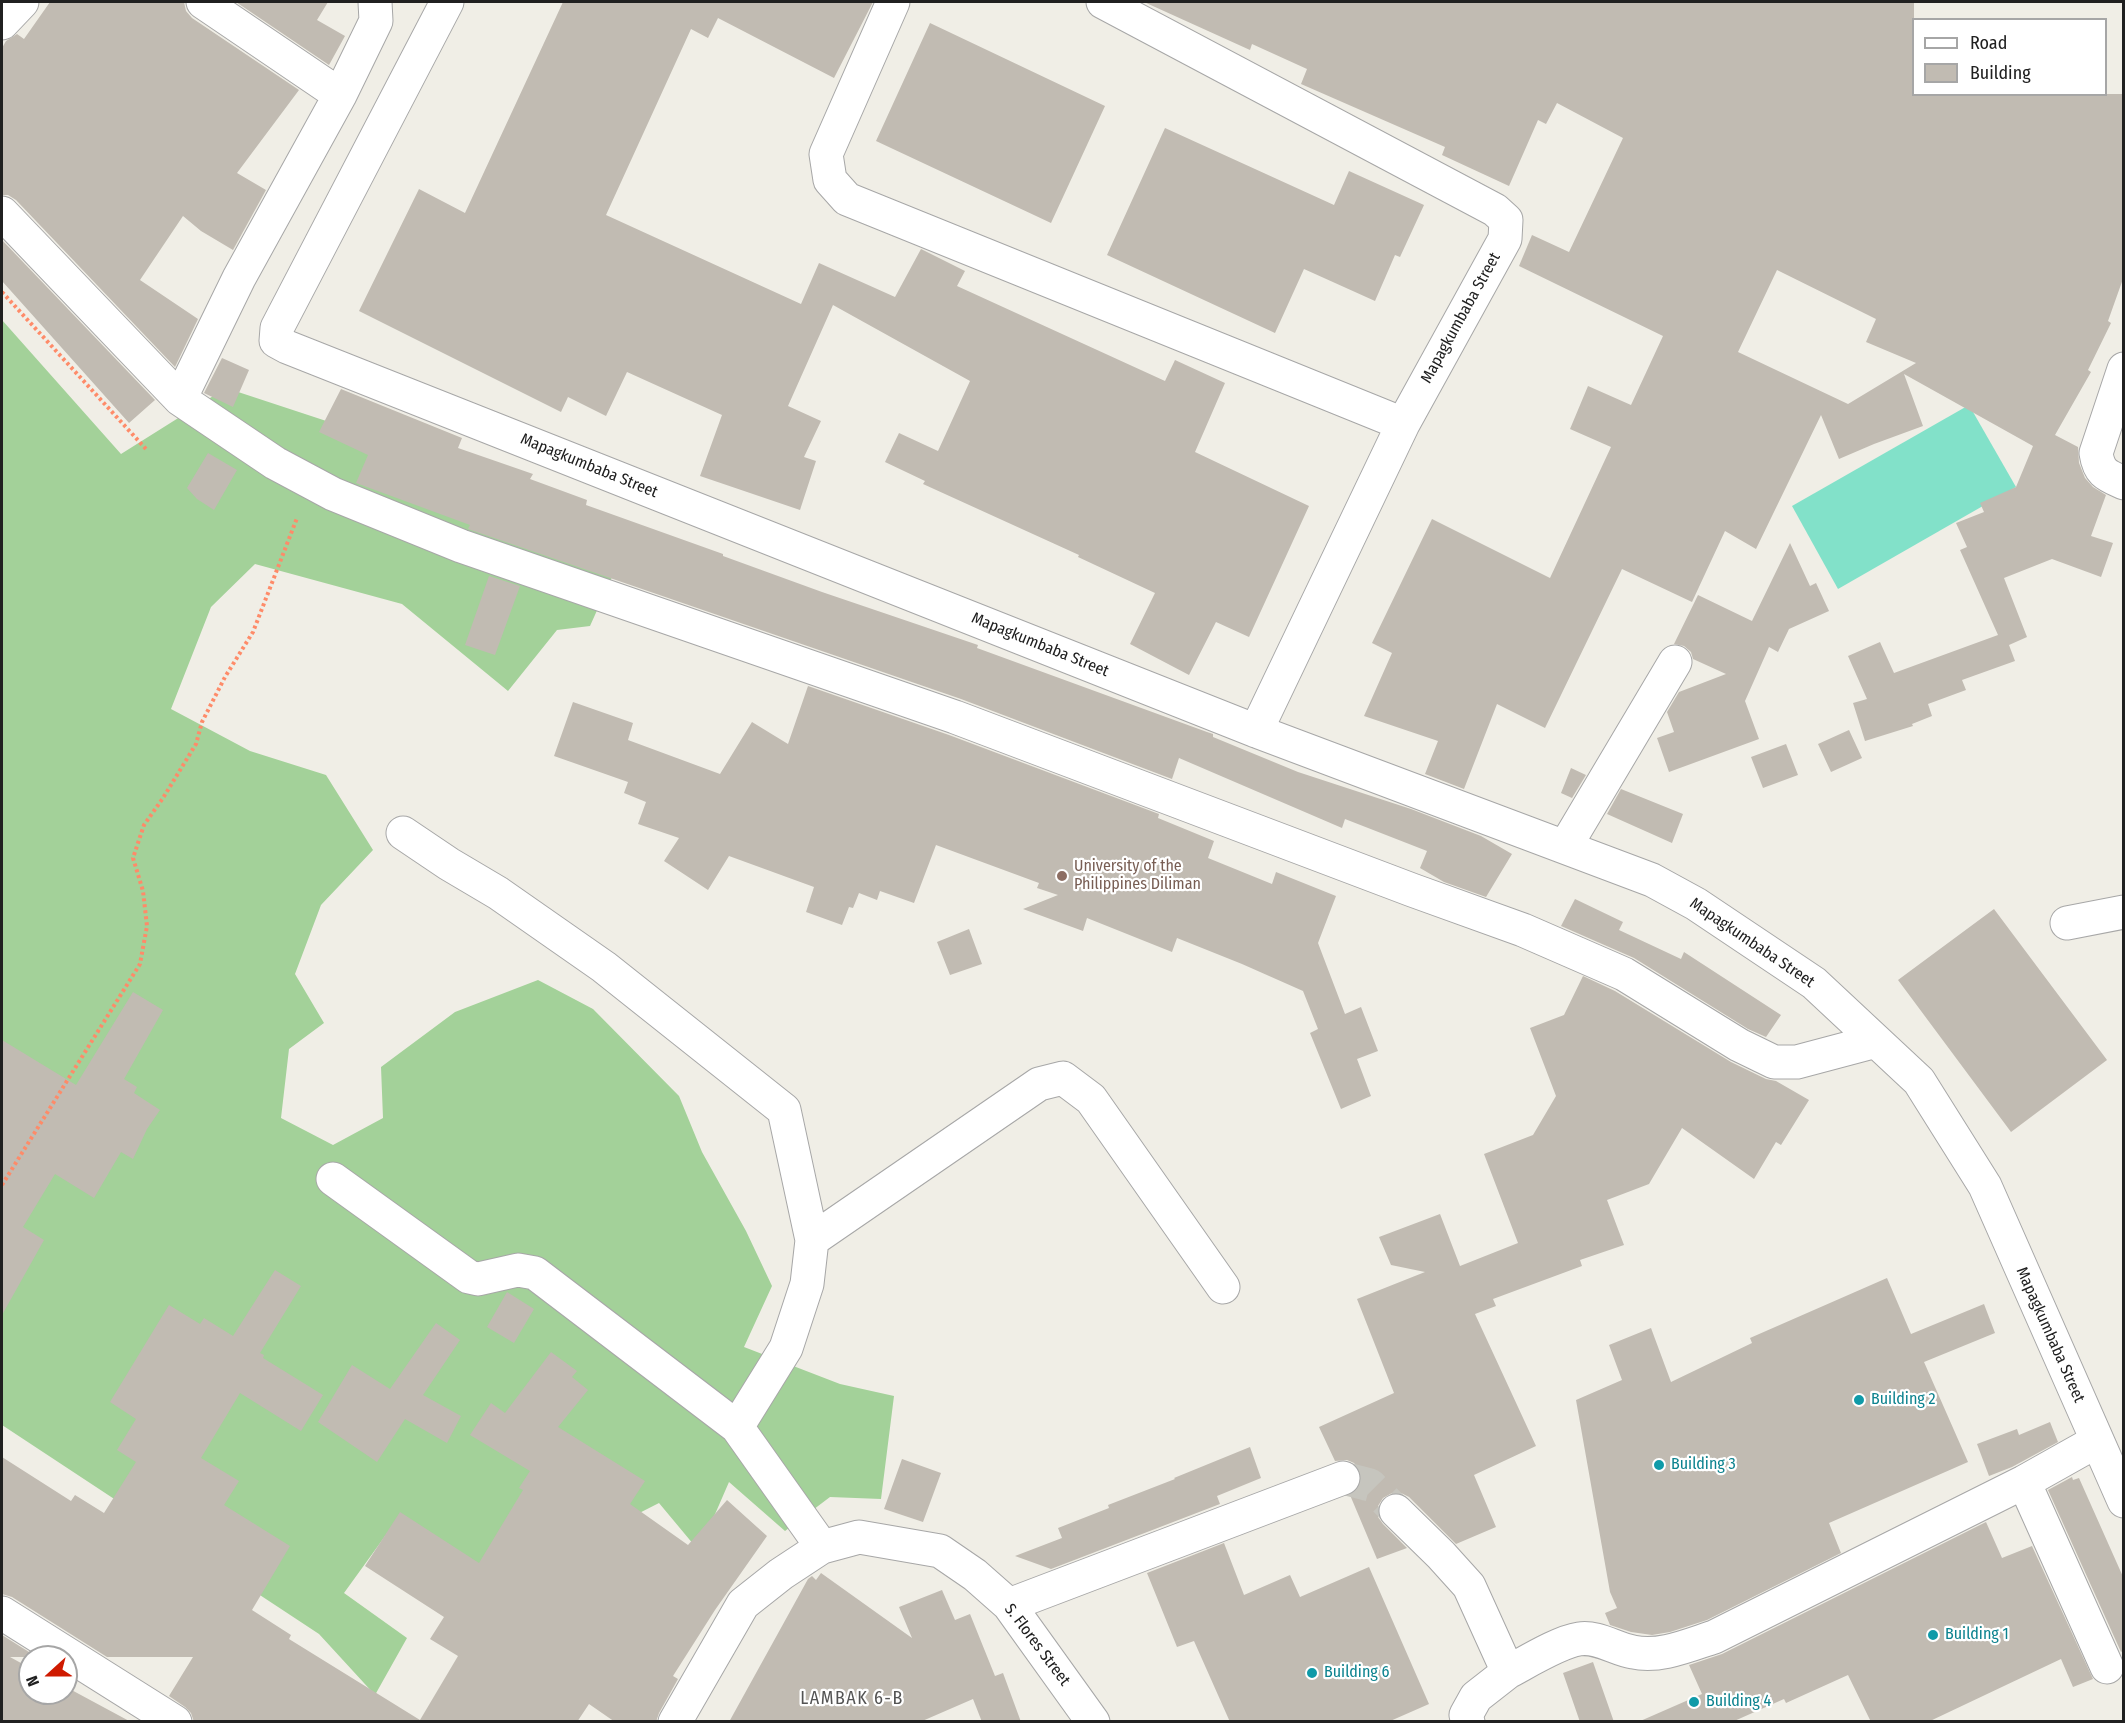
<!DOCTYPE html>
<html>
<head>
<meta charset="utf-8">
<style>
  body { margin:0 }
  #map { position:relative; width:2125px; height:1723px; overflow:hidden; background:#f0eee6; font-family:"Fira Sans Condensed",sans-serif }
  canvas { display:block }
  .frame { position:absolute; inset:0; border:3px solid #202020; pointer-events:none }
  .legend { position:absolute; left:1912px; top:18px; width:195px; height:78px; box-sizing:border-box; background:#fff; border:2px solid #a6a6a6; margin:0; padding:8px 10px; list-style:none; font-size:18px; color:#202020 }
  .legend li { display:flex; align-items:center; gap:12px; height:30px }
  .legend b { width:30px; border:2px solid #a6a6a6 }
  .north { position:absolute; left:18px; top:1645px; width:60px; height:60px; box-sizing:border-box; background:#fff; border:2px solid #a6a6a6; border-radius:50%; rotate:249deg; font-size:16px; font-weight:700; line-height:24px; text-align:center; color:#202020 }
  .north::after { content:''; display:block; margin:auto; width:21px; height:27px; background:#cf1a00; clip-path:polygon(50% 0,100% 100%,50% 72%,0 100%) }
</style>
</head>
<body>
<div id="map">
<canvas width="2125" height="1723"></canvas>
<div class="frame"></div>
<ul class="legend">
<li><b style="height:8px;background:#fff"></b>Road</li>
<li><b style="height:16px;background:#c1bbb2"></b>Building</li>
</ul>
<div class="north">N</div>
</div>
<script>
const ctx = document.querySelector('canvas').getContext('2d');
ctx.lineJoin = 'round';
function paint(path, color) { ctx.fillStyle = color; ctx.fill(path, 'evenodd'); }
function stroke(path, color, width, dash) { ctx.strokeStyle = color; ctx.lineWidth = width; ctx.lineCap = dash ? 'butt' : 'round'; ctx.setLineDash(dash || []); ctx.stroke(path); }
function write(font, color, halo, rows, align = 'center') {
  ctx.font = font + ' "Fira Sans Condensed",sans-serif'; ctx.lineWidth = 4.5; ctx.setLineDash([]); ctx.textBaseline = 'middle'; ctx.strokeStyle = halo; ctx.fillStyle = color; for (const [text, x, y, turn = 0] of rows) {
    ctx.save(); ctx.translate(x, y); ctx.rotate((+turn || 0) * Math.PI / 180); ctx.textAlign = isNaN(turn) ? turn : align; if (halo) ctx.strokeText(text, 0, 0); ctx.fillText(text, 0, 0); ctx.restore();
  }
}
paint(new Path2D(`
  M 2,320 L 121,454 L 226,388 L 384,440 L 630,537 L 590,626 L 557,630 L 508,691 L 402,604 L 255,564 L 211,607 L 171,709 L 250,751 L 326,775 L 373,850 L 321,905 L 295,974 L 324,1023 L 289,1049 L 281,1118 L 333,1145 L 383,1118 L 381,1067 L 455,1012 L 538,980 L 593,1009 L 679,1096 L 702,1152 L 746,1231 L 772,1286 L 744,1347 L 840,1384 L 894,1396 L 881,1499 L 830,1497 L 785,1531 L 729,1482 L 699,1551 L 659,1503 L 598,1534 L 542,1617 L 396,1521 L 344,1593 L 407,1638 L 375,1695 L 319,1634 L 2,1425 Z`), '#a3d199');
paint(new Path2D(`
  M 1969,405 L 2016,487 L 1838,589 L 1792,506 Z`), '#82e1c9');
paint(new Path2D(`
  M 50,2 L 184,2 L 186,11 L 192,18 L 299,90 L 237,173 L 266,190 L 233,250 L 201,231 L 183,216 L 140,280 L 198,319 L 175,367 L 16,200 L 8,195 L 2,195 L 2,48 L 6,41 L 17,34 L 24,39 Z
  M 236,2 L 328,2 L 317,20 L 345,36 L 329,65 Z
  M 563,2 L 873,2 L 834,78 L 718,18 L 708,38 L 691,29 L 606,215 L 801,304 L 819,263 L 895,297 L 921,249 L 965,271 L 957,286 L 1165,381 L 1175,360 L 1225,383 L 1195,452 L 1309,506 L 1249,637 L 1216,622 L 1189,675 L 1130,644 L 1155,593 L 1078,557 L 1079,555 L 923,484 L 925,481 L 885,462 L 899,433 L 938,451 L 970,381 L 833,305 L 788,406 L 821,421 L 804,457 L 816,461 L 800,510 L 700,476 L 722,415 L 627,372 L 606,416 L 568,397 L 561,412 L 359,311 L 419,189 L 465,213 Z
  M 1144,2 L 1914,2 L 1914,94 L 2124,94 L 2124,276 L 2108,321 L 2111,323 L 2088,370 L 2091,372 L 2055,435 L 2078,447 L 2079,463 L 2085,478 L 2093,487 L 2106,495 L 2091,536 L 2113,543 L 2101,577 L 2052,559 L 2004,578 L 2027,637 L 2009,645 L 2015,661 L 1962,680 L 1966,690 L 1928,704 L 1932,716 L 1912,724 L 1913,726 L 1865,741 L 1853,703 L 1867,699 L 1848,656 L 1880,642 L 1894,673 L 1998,635 L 1960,550 L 1967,547 L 1956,523 L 1984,512 L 1980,503 L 2016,487 L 2033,446 L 1904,374 L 1923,426 L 1874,444 L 1839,459 L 1821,415 L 1756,549 L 1725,531 L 1692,602 L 1622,569 L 1545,728 L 1497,704 L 1464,789 L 1425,774 L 1438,741 L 1364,716 L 1392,653 L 1372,643 L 1432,519 L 1550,578 L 1611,447 L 1570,429 L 1588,386 L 1631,405 L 1663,336 L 1519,266 L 1532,235 L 1569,252 L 1623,138 L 1557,103 L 1546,124 L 1538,120 L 1509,186 L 1442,155 L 1445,147 L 1301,84 L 1307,69 L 1252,44 L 1250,50 ZM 1777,270 L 1876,319 L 1866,342 L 1916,363 L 1848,404 L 1738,352 Z
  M 930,23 L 1105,106 L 1051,223 L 876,141 Z
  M 1165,128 L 1334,205 L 1349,171 L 1424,205 L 1400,257 L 1395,255 L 1375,301 L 1304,269 L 1275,333 L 1107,255 Z
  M 2,240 L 155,400 L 129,423 L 2,281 Z
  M 222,358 L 249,370 L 233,407 L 204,393 Z
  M 341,389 L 462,438 L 458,448 L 533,474 L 530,479 L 587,500 L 586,505 L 723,554 L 723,556 L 822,592 L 978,645 L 977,648 L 1207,732 L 1213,734 L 1213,737 L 1298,772 L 1411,809 L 1481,836 L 1512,854 L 1486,897 L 1444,882 L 1420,868 L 1427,851 L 1345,819 L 1342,828 L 1179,758 L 1172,779 L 961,699 L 468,529 L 470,525 L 356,483 L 368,455 L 319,432 Z
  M 208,453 L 237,470 L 214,510 L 197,499 L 187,488 Z
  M 1790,543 L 1810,586 L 1816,583 L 1829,611 L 1789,629 L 1778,652 L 1769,647 L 1745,701 L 1759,739 L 1669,772 L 1657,738 L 1674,732 L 1667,712 L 1679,692 L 1726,674 L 1693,659 L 1691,652 L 1684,646 L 1674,644 L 1698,595 L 1752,621 Z
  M 489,576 L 520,586 L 495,655 L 465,645 Z
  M 808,686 L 949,735 L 1159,814 L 1158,818 L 1214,841 L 1208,858 L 1272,884 L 1276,872 L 1336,896 L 1318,943 L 1345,1014 L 1361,1007 L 1378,1051 L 1357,1059 L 1371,1096 L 1341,1109 L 1310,1033 L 1318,1029 L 1303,991 L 1242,964 L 1177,938 L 1172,952 L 1087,918 L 1083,931 L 1023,909 L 1058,895 L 1037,888 L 1039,883 L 936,845 L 914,903 L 880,891 L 877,900 L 859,893 L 853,908 L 849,907 L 842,925 L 806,912 L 814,887 L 729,856 L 708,890 L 664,861 L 679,838 L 638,824 L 646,802 L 624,793 L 628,782 L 554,756 L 573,702 L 633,723 L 628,740 L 720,774 L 752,722 L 788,744 Z
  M 1849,730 L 1862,758 L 1831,772 L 1818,744 Z
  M 1786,744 L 1798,775 L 1763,788 L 1751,757 Z
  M 1571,768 L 1586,775 L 1572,798 L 1561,793 Z
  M 1621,789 L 1683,814 L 1672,843 L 1607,814 Z
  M 1575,899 L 1623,922 L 1619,930 L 1681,959 L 1684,952 L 1781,1015 L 1766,1037 L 1748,1029 L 1634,958 L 1561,926 Z
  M 1994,909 L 2107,1060 L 2011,1132 L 1898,980 Z
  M 969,929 L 982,964 L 950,975 L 937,942 Z
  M 1583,976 L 1615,991 L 1731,1062 L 1766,1079 L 1776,1081 L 1809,1100 L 1781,1145 L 1776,1142 L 1754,1179 L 1682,1128 L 1649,1184 L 1607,1200 L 1624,1245 L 1580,1260 L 1582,1266 L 1493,1299 L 1496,1306 L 1475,1314 L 1536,1446 L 1474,1475 L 1496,1527 L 1456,1544 L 1409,1497 L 1401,1493 L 1392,1493 L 1383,1498 L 1378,1506 L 1378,1517 L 1383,1524 L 1407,1548 L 1377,1559 L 1350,1495 L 1358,1489 L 1361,1482 L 1360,1471 L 1354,1463 L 1347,1460 L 1335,1461 L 1319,1427 L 1394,1393 L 1357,1299 L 1425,1272 L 1391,1265 L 1379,1237 L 1440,1214 L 1460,1266 L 1518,1243 L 1484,1154 L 1533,1135 L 1556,1096 L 1530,1028 L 1564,1015 Z
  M 133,992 L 163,1010 L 124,1079 L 137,1087 L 134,1093 L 160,1110 L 147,1129 L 133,1159 L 121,1152 L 94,1198 L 55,1174 L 23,1227 L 44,1240 L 2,1315 L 2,1040 L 76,1085 Z
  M 275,1270 L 301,1286 L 260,1353 L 264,1355 L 263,1358 L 323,1395 L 301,1431 L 240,1393 L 201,1458 L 239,1481 L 224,1505 L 290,1546 L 252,1610 L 291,1635 L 289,1639 L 420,1720 L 458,1656 L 430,1639 L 444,1617 L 365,1566 L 400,1512 L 479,1563 L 523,1490 L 519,1488 L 530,1471 L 470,1435 L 491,1403 L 505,1413 L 551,1352 L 577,1371 L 572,1377 L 588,1390 L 558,1427 L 645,1481 L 630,1504 L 688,1545 L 727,1500 L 767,1536 L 715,1610 L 673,1676 L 678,1679 L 659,1713 L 656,1722 L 615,1722 L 589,1704 L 577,1722 L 194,1722 L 191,1713 L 185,1707 L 169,1696 L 193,1657 L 107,1657 L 12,1597 L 2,1594 L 2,1457 L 71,1501 L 75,1495 L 104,1513 L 136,1462 L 117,1450 L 136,1419 L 110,1402 L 169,1305 L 200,1324 L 204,1318 L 233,1336 Z
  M 1887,1278 L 1911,1334 L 1984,1304 L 1995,1333 L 1924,1362 L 1968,1462 L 1829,1523 L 1841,1553 L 1707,1620 L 1670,1632 L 1652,1635 L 1631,1632 L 1610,1625 L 1605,1613 L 1617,1608 L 1610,1592 L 1576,1400 L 1622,1380 L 1609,1345 L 1651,1328 L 1671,1382 L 1752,1343 L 1750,1338 Z
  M 507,1292 L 534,1309 L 514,1343 L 487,1327 Z
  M 436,1323 L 460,1340 L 423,1395 L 461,1416 L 447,1443 L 405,1419 L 377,1462 L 318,1422 L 352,1365 L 390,1389 Z
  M 2050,1422 L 2058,1442 L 2012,1467 L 1989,1476 L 1977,1444 L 2017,1429 L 2019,1435 Z
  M 1250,1447 L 1261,1478 L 1217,1496 L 1220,1504 L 1051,1569 L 1015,1556 L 1062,1538 L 1058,1528 L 1109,1508 L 1108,1505 L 1175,1479 L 1174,1478 Z
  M 902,1459 L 941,1473 L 923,1522 L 884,1509 Z
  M 2072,1477 L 2073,1480 L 2079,1478 L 2124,1579 L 2124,1650 L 2121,1652 L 2048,1490 Z
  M 1986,1522 L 2002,1558 L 2032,1546 L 2093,1679 L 2073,1687 L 2061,1659 L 1928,1722 L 1871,1722 L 1848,1675 L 1786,1703 L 1784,1699 L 1732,1722 L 1638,1722 L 1702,1694 L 1689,1665 L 1722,1654 Z
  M 1224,1543 L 1244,1595 L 1290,1575 L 1300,1597 L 1369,1567 L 1429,1704 L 1388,1722 L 1230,1722 L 1194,1641 L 1177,1647 L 1147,1573 Z
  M 821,1573 L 912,1638 L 899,1607 L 942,1590 L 955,1620 L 970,1614 L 995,1676 L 1003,1673 L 1021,1722 L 982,1722 L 973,1699 L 920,1722 L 729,1722 L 808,1579 L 812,1576 L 816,1580 Z
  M 2,1635 L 37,1657 L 10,1657 L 30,1668 L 30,1693 L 66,1693 L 66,1687 L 131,1722 L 2,1722 Z
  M 1593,1662 L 1614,1722 L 1580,1722 L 1563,1673 Z`), '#c1bbb2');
stroke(new Path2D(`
  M 1343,1478 L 1370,1485 L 1396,1511`), '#c6c5be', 33, [33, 16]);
const minor = new Path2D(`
  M 203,2 L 340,95
  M 447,2 L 277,328 L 276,341 L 287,347 L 1256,731 L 1652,880 L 1696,904 L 1814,983 L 1919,1081 L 1985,1186 L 2124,1501
  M 893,2 L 826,154 L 830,180 L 847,199 L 1403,424
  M 1103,2 L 1495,210 L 1506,220 L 1505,239 L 1403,424 L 1256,731
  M 2,23 L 22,2
  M 2,213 L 180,399 L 275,463 L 333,494 L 461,546 L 955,717 L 1412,890 L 1523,930 L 1624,974 L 1739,1045 L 1774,1062 L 1797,1062 L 1876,1041
  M 2124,369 L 2096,453 C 2099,473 2106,475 2124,483
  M 180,399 L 239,278 L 340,95 L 376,21 L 375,2
  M 403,833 L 449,864 L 498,893 L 604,967 L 784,1110 L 812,1240 L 807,1284 L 786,1348 L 737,1427
  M 1565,847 L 1675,662
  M 2067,923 L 2124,912
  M 333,1179 L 469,1277 L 478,1279 L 518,1270 L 535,1273 L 737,1427 L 822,1547
  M 812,1240 L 1039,1084 L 1063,1078 L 1091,1099 L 1223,1287
  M 2024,1482 L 2107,1667
  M 1396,1511 L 1441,1555 L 1469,1586 L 1508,1672 L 1476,1697 L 1466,1715 L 1468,1722
  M 1009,1605 L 1343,1478
  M 2,1613 L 175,1722
  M 1508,1672 C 1527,1662 1559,1642 1579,1639 C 1598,1636 1615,1649 1633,1652 C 1660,1658 1689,1645 1714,1637 L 2024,1482 L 2097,1441
  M 675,1722 L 743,1604 L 781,1574 L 822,1547 L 859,1537 L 940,1551 L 975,1575 L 1009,1605 L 1093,1722`);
stroke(minor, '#a7a7a7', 35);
stroke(new Path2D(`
  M 2,292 L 146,449
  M 2,1185 L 140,964 L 147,926 L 143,891 L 133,858 L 144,825 L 163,798 L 196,744 L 202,722 L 225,677 L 253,632 L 297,518`), '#fe8b69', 4, [3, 3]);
stroke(minor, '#fff', 33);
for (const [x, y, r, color] of [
  [1062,876,6,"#8d6e63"],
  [1859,1400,6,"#0f9aa8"],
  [1659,1465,6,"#0f9aa8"],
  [1933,1635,6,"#0f9aa8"],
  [1312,1673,6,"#0f9aa8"],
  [1694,1702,6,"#0f9aa8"]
]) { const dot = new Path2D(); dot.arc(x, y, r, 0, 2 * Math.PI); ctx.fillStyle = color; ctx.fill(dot); stroke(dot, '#fff', 2); }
write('16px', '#202020', '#fff', [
  ["Mapagkumbaba Street",1461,318,-61],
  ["Mapagkumbaba Street",589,466,22],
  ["Mapagkumbaba Street",1040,645,22],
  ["Mapagkumbaba Street",1752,943,34],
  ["Mapagkumbaba Street",2050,1335,66],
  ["S. Flores Street",1037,1645,53]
]);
write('16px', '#785e54', '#fff', [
  ["University of the",1074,867],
  ["Philippines Diliman",1074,885]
], 'left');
write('16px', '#0d838f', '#fff', [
  ["Building 2",1871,1400],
  ["Building 3",1671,1465],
  ["Building 1",1945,1635],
  ["Building 6",1324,1673],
  ["Building 4",1706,1702]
], 'left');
ctx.letterSpacing = '1.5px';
write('18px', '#535353', '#fff', [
  ["LAMBAK 6-B",852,1699]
]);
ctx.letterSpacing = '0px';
</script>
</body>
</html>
